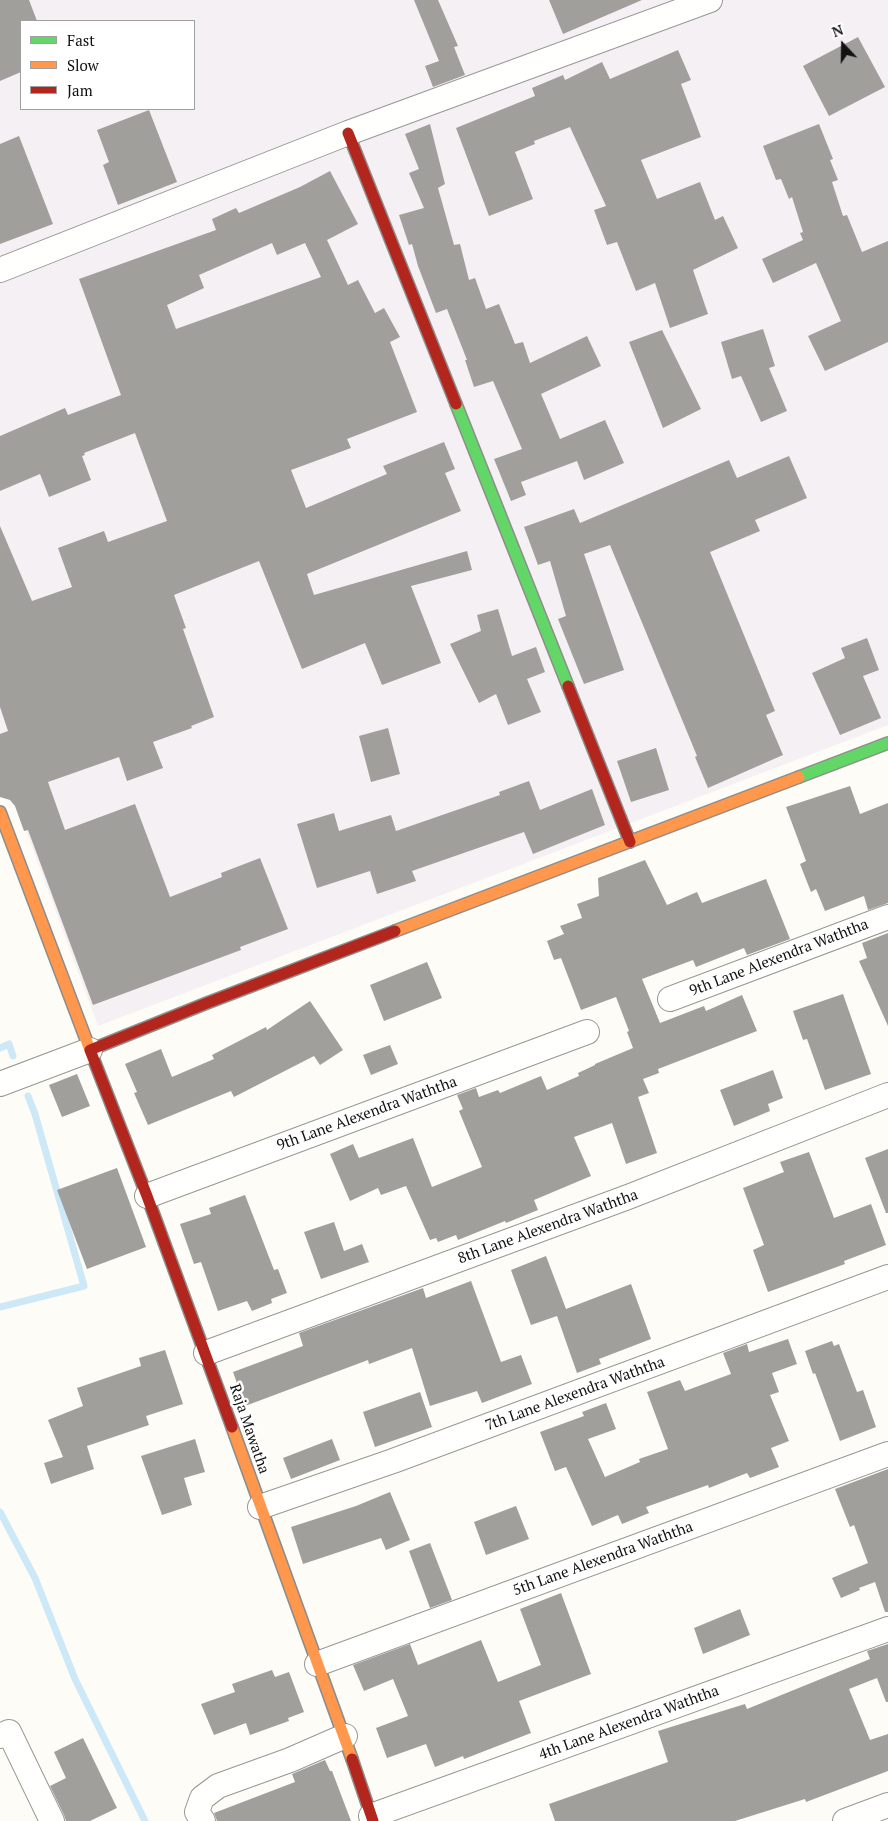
<!DOCTYPE html>
<html>
<head>
<meta charset="utf-8">
<style>
  body { margin:0 }
  #map { position:relative; width:888px; height:1821px; overflow:hidden; background:#fdfcf7; font-family:"PT Serif",serif }
  canvas { display:block }
  .legend { position:absolute; left:20px; top:20px; width:175px; height:90px; box-sizing:border-box; background:#fff; border:1px solid #a0a0a0; margin:0; padding:6px 9px; list-style:none; font-size:15px; color:#111 }
  .legend li { display:flex; align-items:center; gap:10px; height:25px }
  .legend b { width:25px; border:1px solid #a0a0a0 }
  .north { position:absolute; left:818px; top:20px; width:50px; height:50px; -webkit-text-stroke:4px #fff; paint-order:stroke; rotate:339deg; font-size:14px; font-weight:700; line-height:20px; text-align:center; color:#111 }
  .north::after { content:''; display:block; margin:auto; width:18px; height:22px; background:#111; clip-path:polygon(50% 0,100% 100%,50% 72%,0 100%) }
</style>
</head>
<body>
<div id="map">
<canvas width="888" height="1821"></canvas>
<ul class="legend">
<li><b style="height:6px;background:#63d668"></b>Fast</li>
<li><b style="height:6px;background:#ff974d"></b>Slow</li>
<li><b style="height:6px;background:#b3261e"></b>Jam</li>
</ul>
<div class="north">N</div>
</div>
<script>
const ctx = document.querySelector('canvas').getContext('2d');
ctx.lineJoin = 'round';
function paint(path, color) { ctx.fillStyle = color; ctx.fill(path, 'evenodd'); }
function stroke(path, color, width, dash) { ctx.strokeStyle = color; ctx.lineWidth = width; ctx.lineCap = dash ? 'butt' : 'round'; ctx.setLineDash(dash || []); ctx.stroke(path); }
function write(font, color, halo, rows, align = 'center') {
  ctx.font = font + ' "PT Serif",serif'; ctx.lineWidth = 5; ctx.setLineDash([]); ctx.textBaseline = 'middle'; ctx.strokeStyle = halo; ctx.fillStyle = color; for (const [text, x, y, turn = 0] of rows) {
    ctx.save(); ctx.translate(x, y); ctx.rotate((+turn || 0) * Math.PI / 180); ctx.textAlign = isNaN(turn) ? turn : align; if (halo) ctx.strokeText(text, 0, 0); ctx.fillText(text, 0, 0); ctx.restore();
  }
}
paint(new Path2D(`
  M 0,0 L 888,0 L 888,725 L 98,1026 L 0,760 ZM 21,21 L 194,21 L 194,109 L 21,109 Z`), '#f5f0f3');
stroke(new Path2D(`
  M 0,1048 L 9,1044 L 13,1056
  M 0,1307 L 84,1286 L 35,1114 L 28,1096
  M 0,1512 L 35,1578 L 75,1679 L 145,1821`), '#cde8f7', 7);
paint(new Path2D(`
  M 0,0 L 29,0 L 37,21 L 21,21 L 21,72 L 0,81 Z
  M 414,0 L 438,0 L 458,46 L 454,47 L 465,75 L 433,87 L 425,66 L 439,61 Z
  M 549,0 L 642,0 L 563,34 Z
  M 858,37 L 885,87 L 829,116 L 803,66 Z
  M 678,50 L 691,80 L 681,84 L 701,137 L 641,160 L 657,199 L 700,182 L 715,220 L 723,216 L 738,248 L 693,270 L 708,314 L 670,328 L 655,283 L 636,291 L 617,242 L 607,245 L 594,210 L 606,206 L 570,127 L 534,141 L 535,144 L 515,152 L 533,199 L 489,216 L 456,128 L 535,96 L 532,88 L 563,75 L 565,80 L 602,62 L 610,79 Z
  M 149,110 L 177,182 L 118,205 L 103,165 L 109,162 L 97,130 Z
  M 430,124 L 445,184 L 438,188 L 454,245 L 460,244 L 469,280 L 475,278 L 486,309 L 499,304 L 515,344 L 523,342 L 530,363 L 587,336 L 601,366 L 541,394 L 560,439 L 605,420 L 624,463 L 584,480 L 577,461 L 521,482 L 526,495 L 511,501 L 494,459 L 522,449 L 493,381 L 474,387 L 465,360 L 467,360 L 447,309 L 436,313 L 418,266 L 412,244 L 409,245 L 399,215 L 424,208 L 409,173 L 419,169 L 405,134 Z
  M 819,124 L 833,159 L 830,160 L 838,180 L 832,182 L 843,216 L 847,215 L 862,252 L 888,241 L 888,342 L 825,371 L 808,336 L 841,321 L 816,263 L 773,283 L 762,259 L 803,240 L 800,233 L 803,232 L 792,197 L 789,199 L 781,179 L 776,180 L 763,146 Z
  M 19,136 L 53,224 L 0,244 L 0,144 Z
  M 330,171 L 358,224 L 327,240 L 348,285 L 358,280 L 375,313 L 384,308 L 400,337 L 390,342 L 417,412 L 347,439 L 351,448 L 291,470 L 306,508 L 387,474 L 383,466 L 444,442 L 455,469 L 445,473 L 461,511 L 307,574 L 314,595 L 467,551 L 472,570 L 411,586 L 441,663 L 382,685 L 365,643 L 302,669 L 259,561 L 174,595 L 186,628 L 183,629 L 214,717 L 191,726 L 192,728 L 153,742 L 163,768 L 127,781 L 119,757 L 48,782 L 65,830 L 135,804 L 170,897 L 222,877 L 221,873 L 260,858 L 288,929 L 240,947 L 241,950 L 93,1005 L 28,830 L 24,831 L 15,806 L 10,800 L 0,797 L 0,734 L 8,731 L 0,707 L 0,526 L 32,601 L 72,587 L 58,548 L 104,531 L 108,542 L 167,521 L 135,433 L 84,453 L 85,455 L 82,456 L 91,480 L 49,497 L 40,474 L 0,491 L 0,436 L 65,408 L 68,415 L 121,395 L 79,279 L 216,230 L 212,219 L 236,208 L 239,213 L 300,187 ZM 272,243 L 277,255 L 305,243 L 321,277 L 176,329 L 167,305 L 204,288 L 199,275 Z
  M 763,329 L 775,366 L 769,368 L 787,411 L 761,422 L 741,376 L 732,379 L 721,342 Z
  M 662,330 L 701,409 L 663,428 L 629,342 Z
  M 789,456 L 807,498 L 755,520 L 760,531 L 710,552 L 775,711 L 766,715 L 783,755 L 708,788 L 695,757 L 697,756 L 610,545 L 584,554 L 624,670 L 584,684 L 558,619 L 566,616 L 550,561 L 538,565 L 524,527 L 574,509 L 580,523 L 729,460 L 737,478 Z
  M 498,609 L 512,656 L 536,647 L 545,672 L 527,679 L 541,712 L 508,725 L 496,694 L 479,703 L 450,644 L 481,631 L 477,615 Z
  M 867,638 L 879,670 L 863,676 L 881,718 L 840,735 L 812,673 L 845,658 L 841,648 Z
  M 388,728 L 400,774 L 371,782 L 359,736 Z
  M 656,748 L 669,790 L 631,802 L 617,761 Z
  M 529,781 L 540,810 L 592,789 L 605,825 L 533,854 L 524,832 L 412,871 L 416,881 L 377,894 L 370,871 L 317,888 L 297,824 L 334,813 L 339,831 L 391,815 L 396,831 L 500,795 L 499,792 Z
  M 850,786 L 860,814 L 888,803 L 888,903 L 868,910 L 864,896 L 825,911 L 816,889 L 811,892 L 800,864 L 806,861 L 786,807 Z
  M 645,860 L 667,905 L 697,892 L 702,903 L 766,879 L 790,939 L 747,955 L 744,948 L 696,967 L 693,960 L 642,979 L 660,1023 L 704,1006 L 706,1011 L 742,995 L 757,1031 L 658,1069 L 659,1073 L 643,1079 L 649,1093 L 638,1097 L 657,1153 L 626,1164 L 612,1123 L 574,1137 L 591,1176 L 534,1200 L 538,1210 L 506,1223 L 505,1221 L 458,1240 L 456,1235 L 438,1242 L 436,1238 L 430,1240 L 406,1186 L 381,1195 L 378,1188 L 350,1201 L 330,1154 L 353,1144 L 359,1158 L 413,1138 L 432,1187 L 482,1167 L 459,1111 L 463,1109 L 457,1095 L 476,1088 L 479,1097 L 498,1090 L 500,1093 L 541,1076 L 547,1090 L 579,1076 L 578,1073 L 595,1065 L 595,1064 L 633,1048 L 627,1032 L 629,1031 L 616,997 L 581,1010 L 561,958 L 554,960 L 547,941 L 564,934 L 560,926 L 582,918 L 577,904 L 599,896 L 598,878 Z
  M 888,933 L 888,1026 L 859,961 L 867,958 L 862,943 Z
  M 427,962 L 442,998 L 384,1021 L 370,985 Z
  M 843,994 L 871,1074 L 825,1090 L 807,1039 L 803,1040 L 793,1011 Z
  M 310,1001 L 343,1050 L 320,1065 L 314,1056 L 234,1097 L 231,1091 L 148,1125 L 134,1093 L 137,1092 L 125,1064 L 161,1049 L 172,1077 L 214,1059 L 212,1055 L 266,1027 L 267,1030 Z
  M 390,1045 L 398,1064 L 371,1075 L 363,1055 Z
  M 773,1070 L 783,1098 L 768,1104 L 770,1111 L 734,1126 L 720,1090 Z
  M 77,1074 L 90,1106 L 62,1117 L 49,1085 Z
  M 888,1149 L 888,1213 L 886,1213 L 865,1158 Z
  M 809,1152 L 834,1218 L 871,1204 L 886,1245 L 844,1261 L 845,1264 L 768,1292 L 753,1250 L 764,1245 L 743,1188 L 784,1172 L 780,1162 Z
  M 117,1168 L 146,1247 L 87,1269 L 57,1190 Z
  M 245,1195 L 274,1270 L 278,1269 L 287,1293 L 271,1299 L 272,1303 L 252,1311 L 247,1301 L 218,1311 L 201,1262 L 194,1264 L 180,1224 L 211,1214 L 209,1208 Z
  M 334,1222 L 344,1251 L 362,1244 L 369,1262 L 321,1279 L 304,1232 Z
  M 546,1256 L 566,1309 L 631,1284 L 651,1339 L 599,1359 L 601,1364 L 577,1373 L 557,1316 L 531,1325 L 511,1270 Z
  M 471,1281 L 501,1362 L 521,1355 L 532,1384 L 482,1403 L 477,1391 L 430,1406 L 412,1348 L 369,1364 L 368,1360 L 245,1406 L 233,1372 L 303,1346 L 299,1333 L 423,1288 L 426,1298 Z
  M 788,1339 L 797,1364 L 772,1373 L 779,1392 L 770,1395 L 789,1441 L 771,1448 L 779,1467 L 750,1478 L 747,1473 L 709,1488 L 708,1485 L 646,1507 L 649,1513 L 622,1524 L 618,1515 L 592,1526 L 566,1467 L 555,1471 L 540,1432 L 584,1416 L 582,1412 L 606,1403 L 616,1429 L 588,1439 L 605,1477 L 640,1462 L 639,1459 L 668,1449 L 647,1392 L 680,1380 L 685,1391 L 731,1374 L 723,1353 L 747,1344 L 749,1352 Z
  M 832,1341 L 834,1346 L 839,1344 L 857,1392 L 863,1390 L 876,1427 L 840,1441 L 815,1373 L 813,1374 L 805,1351 Z
  M 165,1350 L 183,1404 L 146,1416 L 149,1425 L 87,1446 L 94,1469 L 51,1484 L 44,1463 L 63,1457 L 48,1420 L 83,1406 L 77,1388 L 141,1366 L 139,1358 Z
  M 420,1392 L 432,1427 L 375,1447 L 363,1412 Z
  M 195,1439 L 205,1472 L 184,1478 L 192,1505 L 162,1515 L 141,1456 Z
  M 332,1439 L 340,1460 L 291,1479 L 283,1458 Z
  M 888,1469 L 888,1612 L 885,1612 L 875,1582 L 859,1588 L 860,1590 L 841,1598 L 832,1578 L 868,1563 L 854,1525 L 850,1527 L 835,1489 Z
  M 390,1492 L 410,1540 L 386,1550 L 381,1538 L 303,1564 L 291,1527 L 356,1506 Z
  M 516,1506 L 529,1539 L 486,1555 L 474,1522 Z
  M 430,1543 L 452,1600 L 430,1608 L 409,1551 Z
  M 561,1593 L 591,1674 L 519,1701 L 531,1733 L 464,1759 L 463,1756 L 435,1767 L 426,1744 L 387,1758 L 376,1728 L 408,1716 L 393,1679 L 364,1691 L 353,1665 L 410,1644 L 418,1665 L 481,1640 L 498,1682 L 541,1665 L 520,1609 Z
  M 740,1609 L 750,1635 L 703,1654 L 694,1628 Z
  M 888,1644 L 888,1702 L 886,1702 L 877,1678 L 849,1689 L 870,1740 L 888,1734 L 888,1771 L 806,1802 L 805,1799 L 735,1821 L 555,1821 L 549,1804 L 668,1762 L 658,1731 L 745,1704 L 747,1709 L 870,1659 L 867,1651 Z
  M 272,1670 L 275,1677 L 289,1672 L 304,1712 L 288,1718 L 289,1721 L 250,1735 L 246,1723 L 214,1735 L 201,1704 L 235,1692 L 232,1684 Z
  M 83,1738 L 117,1808 L 90,1821 L 66,1821 L 64,1815 L 50,1786 L 66,1778 L 54,1752 Z
  M 325,1760 L 330,1771 L 332,1771 L 351,1821 L 217,1821 L 214,1813 L 295,1782 L 292,1774 Z`), '#a19f9c');
const street = new Path2D(`
  M 0,270 L 348,133 L 710,0
  M 670,999 L 888,917
  M 0,1084 L 90,1050
  M 147,1196 L 587,1032
  M 206,1353 L 628,1197 L 888,1095
  M 260,1507 L 393,1461 L 888,1277
  M 317,1664 L 888,1454
  M 0,1736 L 9,1732 L 52,1821
  M 371,1816 L 888,1629
  M 203,1821 L 197,1812 L 202,1798 L 218,1786 L 290,1760 L 345,1736
  M 845,1821 L 888,1805`);
const fast = new Path2D(`
  M 456,404 L 568,686
  M 799,777 L 888,743`);
const slow = new Path2D(`
  M 0,812 L 90,1050
  M 395,931 L 799,777
  M 232,1427 L 352,1759`);
const jam = new Path2D(`
  M 348,133 L 456,404
  M 568,686 L 630,842
  M 90,1050 L 147,1196 L 232,1427
  M 90,1050 L 207,1003 L 395,931
  M 352,1759 L 373,1821`);
stroke(street, '#979795', 26);
stroke(fast, '#8e8d8b', 14);
stroke(slow, '#8e8d8b', 14);
stroke(jam, '#8e8d8b', 14);
stroke(street, '#fffffe', 24);
stroke(fast, '#63d668', 11);
stroke(slow, '#ff974d', 11);
stroke(jam, '#b3261e', 11);
write('15px', '#111', '#fff', [
  ["9th Lane Alexendra Waththa",779,958,-21],
  ["9th Lane Alexendra Waththa",367,1114,-20],
  ["8th Lane Alexendra Waththa",548,1227,-20],
  ["7th Lane Alexendra Waththa",575,1394,-20],
  ["Raja Mawatha",249,1429,71],
  ["5th Lane Alexendra Waththa",603,1559,-20],
  ["4th Lane Alexendra Waththa",629,1723,-20]
]);
</script>
</body>
</html>
